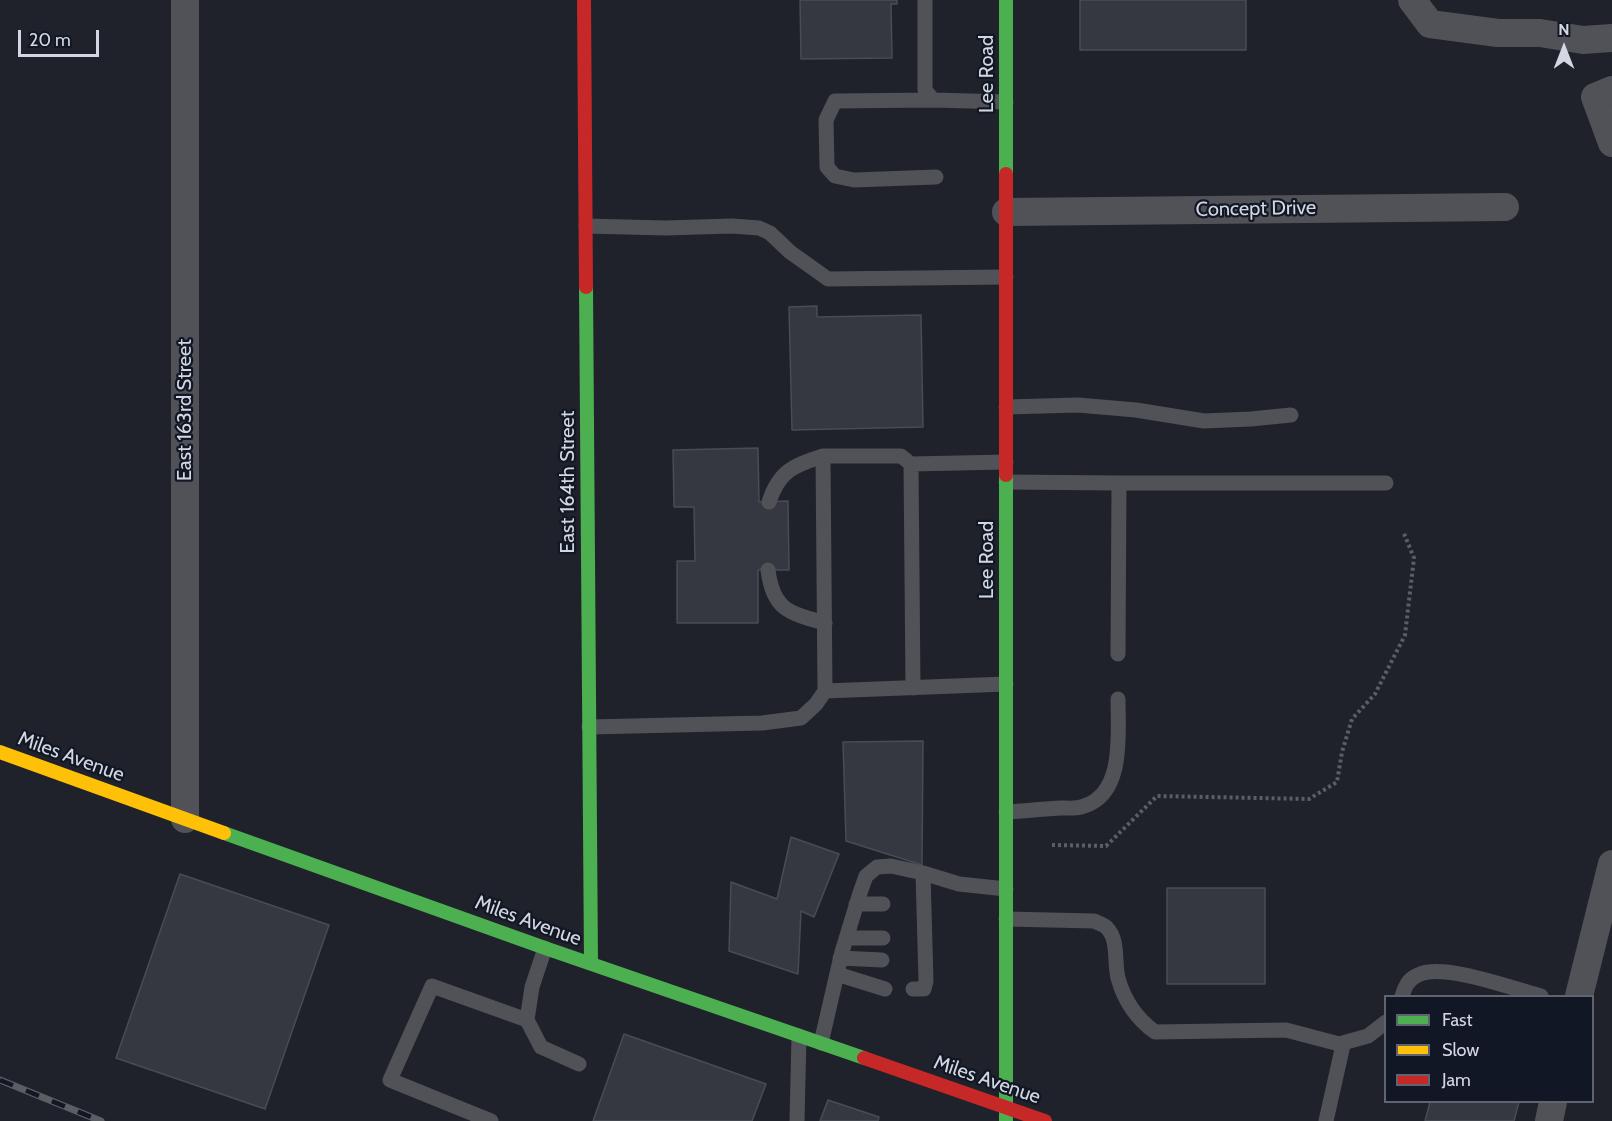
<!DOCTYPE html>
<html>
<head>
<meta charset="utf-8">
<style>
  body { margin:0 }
  #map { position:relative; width:1612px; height:1121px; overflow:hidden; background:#1f222a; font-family:Cabin,sans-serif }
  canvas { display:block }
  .legend { position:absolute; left:1384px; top:995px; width:210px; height:108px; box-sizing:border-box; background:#111725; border:2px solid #5f6470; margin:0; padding:8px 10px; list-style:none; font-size:18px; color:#d3d7e1 }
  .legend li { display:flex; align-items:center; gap:12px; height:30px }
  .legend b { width:30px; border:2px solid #5f6470 }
  .north { position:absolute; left:1534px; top:18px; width:60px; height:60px; -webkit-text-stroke:4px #111725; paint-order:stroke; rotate:0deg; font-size:16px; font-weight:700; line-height:24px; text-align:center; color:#d3d7e1 }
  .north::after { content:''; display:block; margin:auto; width:21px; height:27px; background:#d3d7e1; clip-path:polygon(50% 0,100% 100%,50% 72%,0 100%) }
  .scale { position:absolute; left:18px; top:30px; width:81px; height:27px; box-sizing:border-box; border:3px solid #d3d7e1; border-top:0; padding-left:8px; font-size:18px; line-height:21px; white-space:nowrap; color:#d3d7e1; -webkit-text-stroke:4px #111725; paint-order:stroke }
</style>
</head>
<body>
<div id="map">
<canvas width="1612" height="1121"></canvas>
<ul class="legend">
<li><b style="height:8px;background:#4caf50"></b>Fast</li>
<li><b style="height:8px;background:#ffc107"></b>Slow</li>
<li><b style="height:8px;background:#c62828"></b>Jam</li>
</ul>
<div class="north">N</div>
<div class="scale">20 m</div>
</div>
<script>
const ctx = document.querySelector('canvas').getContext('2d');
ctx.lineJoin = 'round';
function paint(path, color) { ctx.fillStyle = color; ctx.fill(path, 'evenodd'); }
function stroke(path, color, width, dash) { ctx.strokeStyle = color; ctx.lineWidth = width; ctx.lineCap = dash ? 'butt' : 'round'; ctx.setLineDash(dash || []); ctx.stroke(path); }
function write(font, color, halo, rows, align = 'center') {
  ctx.font = font + ' Cabin,sans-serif'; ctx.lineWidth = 4.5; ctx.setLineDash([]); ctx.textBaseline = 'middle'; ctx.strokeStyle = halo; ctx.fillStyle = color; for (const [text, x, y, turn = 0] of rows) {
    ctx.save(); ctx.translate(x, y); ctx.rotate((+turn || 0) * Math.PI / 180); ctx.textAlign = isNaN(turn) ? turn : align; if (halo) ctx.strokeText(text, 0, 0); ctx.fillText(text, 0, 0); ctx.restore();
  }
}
const building = new Path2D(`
  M 800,0 L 897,0 L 897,4 L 891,4 L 892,58 L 801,59 Z
  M 1080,0 L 1246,0 L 1246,50 L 1080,50 Z
  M 817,306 L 817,317 L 921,315 L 923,427 L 792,430 L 789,307 Z
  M 758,448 L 759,502 L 788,501 L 789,570 L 758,570 L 758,623 L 677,623 L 677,561 L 695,561 L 694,507 L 674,507 L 673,450 Z
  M 923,741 L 922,865 L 846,841 L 843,742 Z
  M 791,837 L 839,854 L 814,917 L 801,911 L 798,974 L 729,951 L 731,882 L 777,899 Z
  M 180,874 L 329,925 L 265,1109 L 116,1058 Z
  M 1167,888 L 1265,888 L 1265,984 L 1167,984 Z
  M 624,1034 L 766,1084 L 752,1121 L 593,1121 Z
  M 828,1100 L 879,1117 L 878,1121 L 820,1121 Z
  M 1430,1102 L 1519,1102 L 1514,1121 L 1425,1121 Z`);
paint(building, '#353840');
stroke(building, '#484c53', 1.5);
stroke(new Path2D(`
  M 1052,845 L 1106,846 L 1157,796 L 1309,799 L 1337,782 L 1342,752 L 1352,719 L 1375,694 L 1405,635 L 1414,558 L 1403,531`), '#5b5e62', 4, [3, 3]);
stroke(new Path2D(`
  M 925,0 L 925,90 L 933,100 L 1006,102
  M 933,100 L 835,101 L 826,120 L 827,167 L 835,176 L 854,180 L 936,177
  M 586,226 L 665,228 L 732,226 L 759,228 L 770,233 L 790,252 L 828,279 L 1006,277
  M 1006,407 L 1078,405 L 1136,410 L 1204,421 L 1251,419 L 1291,415
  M 911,464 L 1006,462
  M 1006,482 L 1119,483 L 1118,654
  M 1119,483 L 1386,483
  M 769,502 C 779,471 794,465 823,456
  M 768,570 C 773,610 789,613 825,623
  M 825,691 L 1006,684
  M 589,727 L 762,723 L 801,718 L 816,704 L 825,691 L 823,456 L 901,456 L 911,464 L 913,688
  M 1006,812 C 1024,811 1043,809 1061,808 C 1068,808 1078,809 1084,806 C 1125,794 1118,732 1118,699
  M 856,904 L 883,904
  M 1006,919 L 1094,921 C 1098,923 1105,925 1107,928 C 1119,940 1114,963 1118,978 C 1124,1000 1137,1019 1155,1032 L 1286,1030 L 1343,1045 L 1326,1121
  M 846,938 L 883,938
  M 545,948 L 532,987 L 527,1020 L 541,1047 L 579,1064
  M 840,958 L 882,960
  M 837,974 L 885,989
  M 913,989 L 924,989 L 926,981 L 923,873
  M 1402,996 C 1405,987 1408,979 1418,975 C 1442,962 1514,989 1541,996
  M 821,1043 L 842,952 L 860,893 L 866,876 L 877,867 L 891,866 L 923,873 L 959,884 L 1006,889
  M 1339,1044 L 1368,1036 L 1386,1022
  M 491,1121 L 390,1080 L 432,986 L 527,1020
  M 797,1121 L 799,1036`), '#515257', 15);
stroke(new Path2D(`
  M 185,0 L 185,819
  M 1412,0 L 1430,24 L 1498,33 L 1540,33 L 1583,40 L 1612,38
  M 1612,90 L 1595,97 L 1612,143
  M 1006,212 L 1505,207
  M 1579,996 L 1612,864
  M 1549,1121 L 1553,1102`), '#515257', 28);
stroke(new Path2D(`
  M 1006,0 L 1006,174
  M 586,287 L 591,963
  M 1006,475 L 1006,1121
  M 224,833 L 545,948 L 864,1058`), '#4caf50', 14);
stroke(new Path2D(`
  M 0,752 L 224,833`), '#ffc107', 14);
stroke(new Path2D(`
  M 584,0 L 586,287
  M 1006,174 L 1006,475
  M 864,1058 L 1045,1121`), '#c62828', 14);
const rail = new Path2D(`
  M 0,1080 L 101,1121`);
stroke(rail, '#5b5e62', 7);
stroke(rail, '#111725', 4.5, [14]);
write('20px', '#d3d7e1', '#111725', [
  ["Lee Road",987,74,-90],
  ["Concept Drive",1256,209,-1],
  ["East 163rd Street",185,410,-90],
  ["East 164th Street",568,482,-90],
  ["Lee Road",987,560,-90],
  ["Miles Avenue",71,757,20],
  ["Miles Avenue",528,921,20],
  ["Miles Avenue",987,1080,19]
]);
</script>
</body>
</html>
